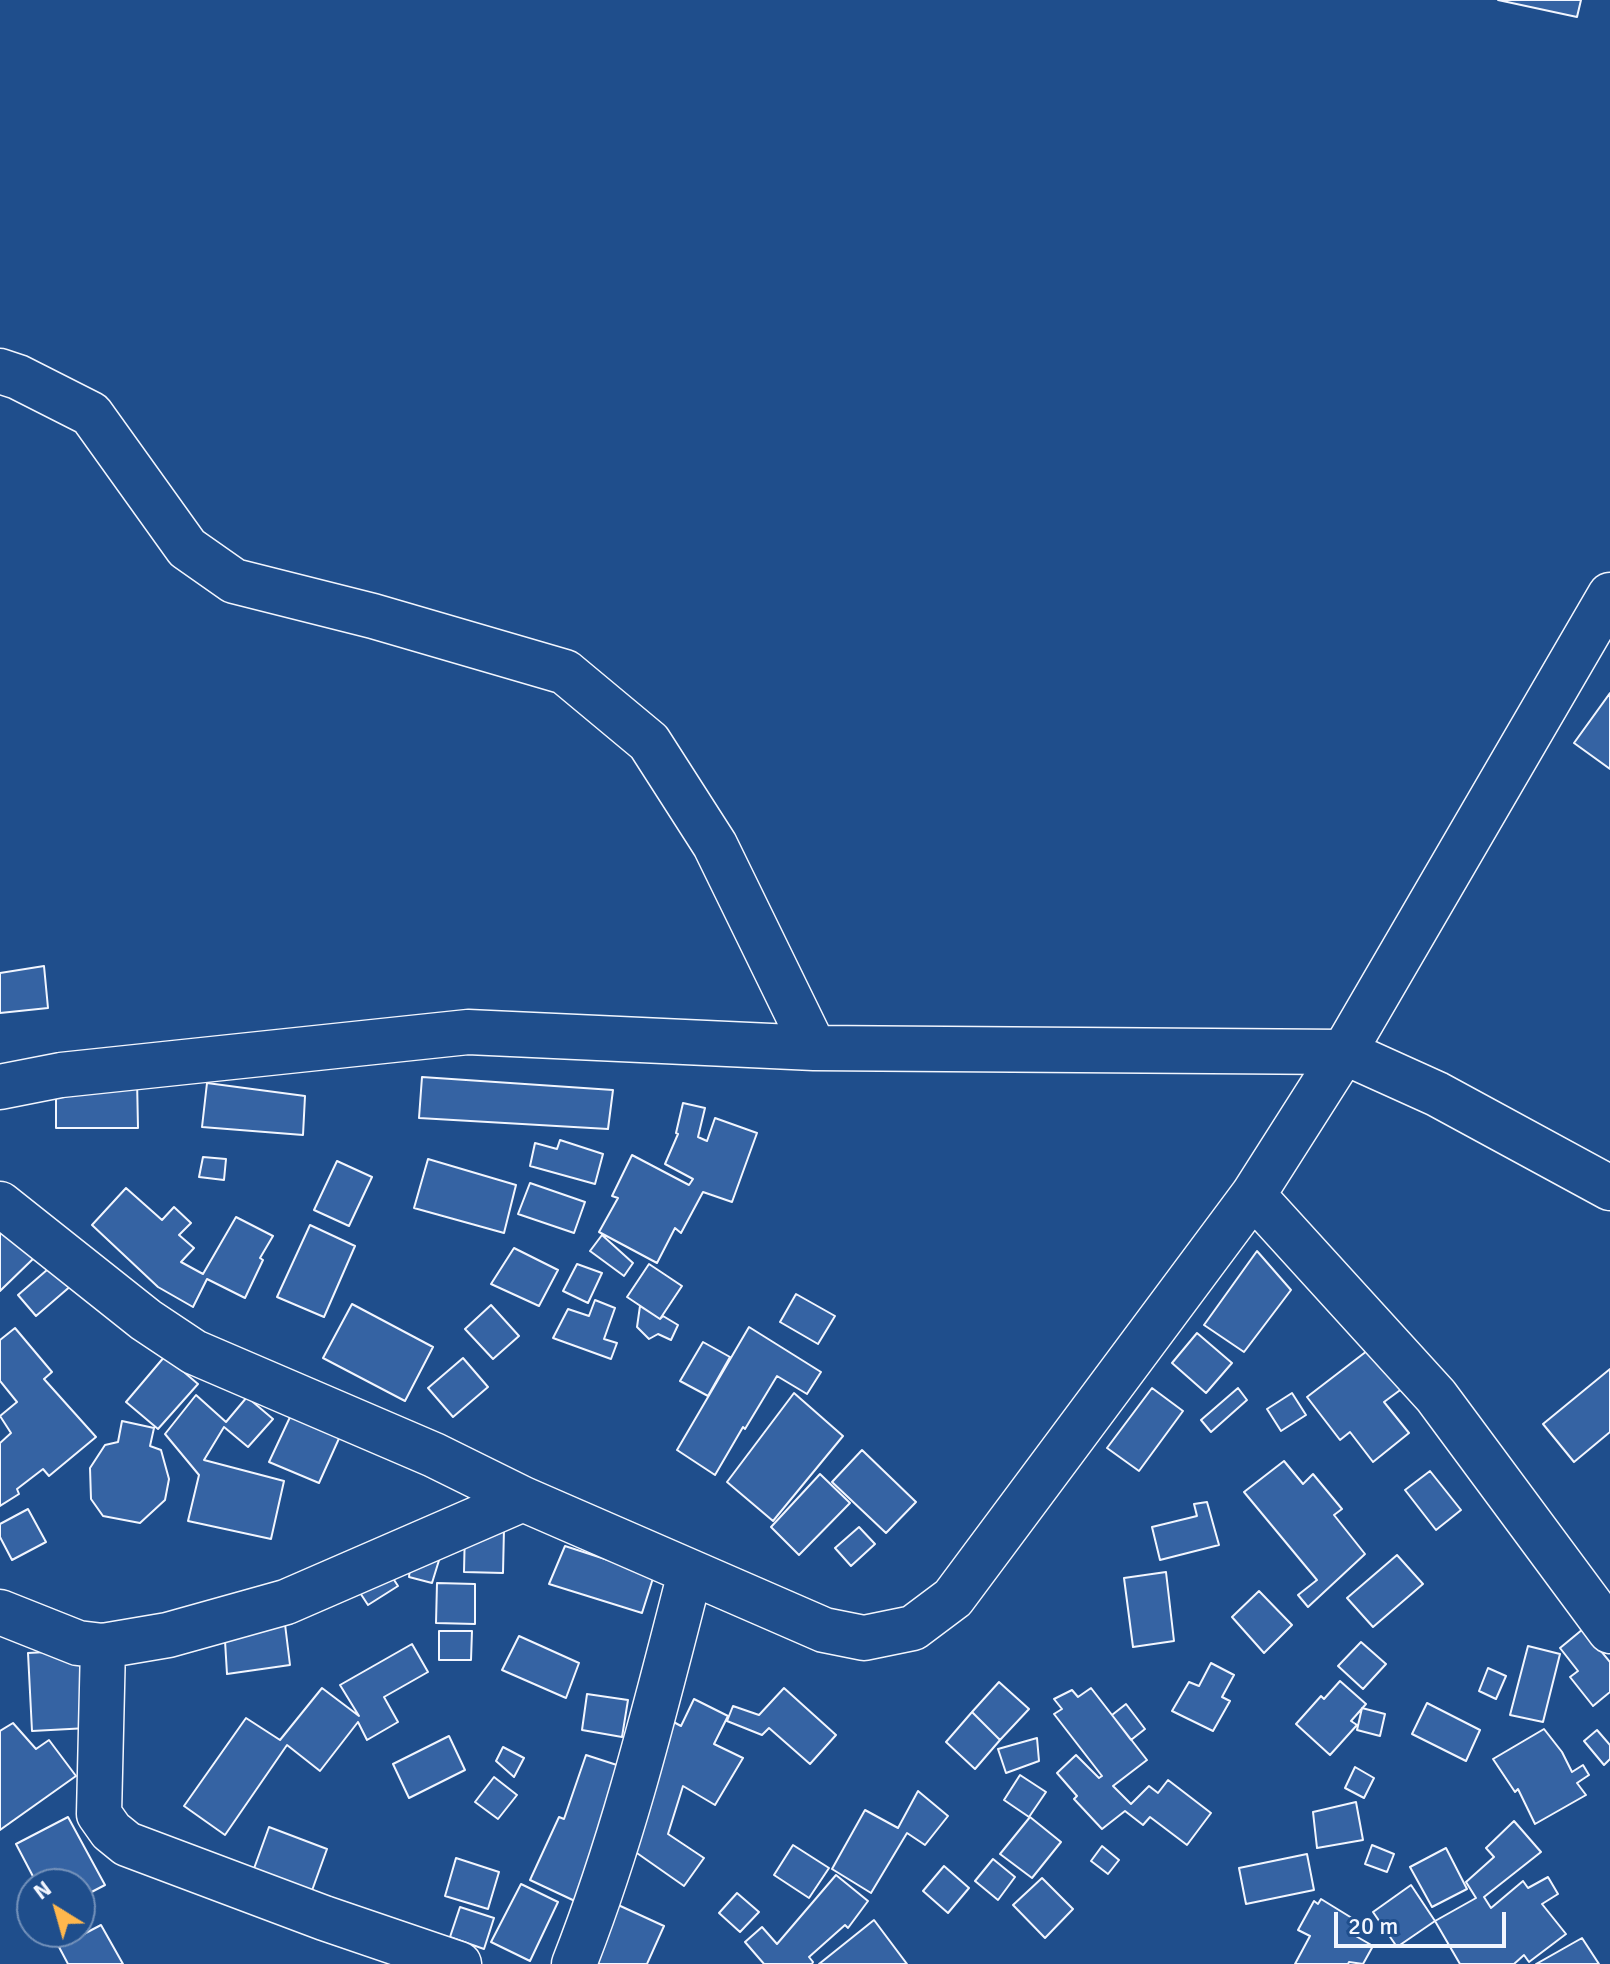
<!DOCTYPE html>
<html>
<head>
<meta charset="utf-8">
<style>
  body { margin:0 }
  #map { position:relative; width:1610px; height:1964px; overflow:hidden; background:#1f4e8c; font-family:Signika,sans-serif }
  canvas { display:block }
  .north { position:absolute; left:16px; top:1868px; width:80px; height:80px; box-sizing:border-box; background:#1f4e8c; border:2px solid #7391ba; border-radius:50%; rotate:323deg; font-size:22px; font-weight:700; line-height:32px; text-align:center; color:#f2f6ff }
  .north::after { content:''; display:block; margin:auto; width:28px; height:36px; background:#ffb74d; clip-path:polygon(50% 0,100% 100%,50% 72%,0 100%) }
  .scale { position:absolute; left:1334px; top:1912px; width:172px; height:36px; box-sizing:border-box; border:4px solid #f2f6ff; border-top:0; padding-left:10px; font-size:24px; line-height:28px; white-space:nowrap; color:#f2f6ff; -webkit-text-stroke:6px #1f4e8c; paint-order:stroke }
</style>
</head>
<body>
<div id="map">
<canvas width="1610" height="1964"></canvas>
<div class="north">N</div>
<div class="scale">20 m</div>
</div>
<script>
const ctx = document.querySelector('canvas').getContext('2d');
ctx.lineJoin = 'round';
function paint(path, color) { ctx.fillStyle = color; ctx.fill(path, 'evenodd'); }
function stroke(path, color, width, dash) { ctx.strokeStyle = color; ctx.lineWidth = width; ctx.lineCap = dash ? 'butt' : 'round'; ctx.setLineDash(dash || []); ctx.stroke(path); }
const building = new Path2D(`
  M 1498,0 L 1581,0 L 1577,17 Z
  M 1610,693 L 1610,769 L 1574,743 Z
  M 44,966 L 48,1008 L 0,1013 L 0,973 Z
  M 422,1077 L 613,1090 L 608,1129 L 419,1118 Z
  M 137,1079 L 138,1128 L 56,1128 L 56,1081 Z
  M 207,1083 L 305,1096 L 303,1135 L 202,1127 Z
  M 683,1103 L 705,1108 L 698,1137 L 707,1141 L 715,1118 L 757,1133 L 732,1202 L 703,1192 L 681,1233 L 675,1228 L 657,1263 L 599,1232 L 618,1198 L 612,1196 L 632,1155 L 689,1185 L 693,1179 L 665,1164 L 678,1134 L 676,1133 Z
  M 560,1140 L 603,1154 L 595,1184 L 530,1166 L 535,1143 L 557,1149 Z
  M 203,1157 L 226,1159 L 224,1180 L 199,1177 Z
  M 428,1159 L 516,1185 L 504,1233 L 414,1208 Z
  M 337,1161 L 372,1177 L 349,1226 L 314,1210 Z
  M 530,1183 L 585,1202 L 574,1233 L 518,1214 Z
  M 126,1188 L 162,1220 L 174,1207 L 191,1223 L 179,1235 L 194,1248 L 181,1262 L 203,1274 L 236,1217 L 273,1236 L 260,1258 L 263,1260 L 245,1298 L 207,1279 L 193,1307 L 158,1287 L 92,1225 Z
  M 0,1216 L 36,1256 L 0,1291 Z
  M 310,1225 L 355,1246 L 324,1317 L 277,1297 Z
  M 602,1235 L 633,1263 L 624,1276 L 590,1251 Z
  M 514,1248 L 558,1270 L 539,1306 L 491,1284 Z
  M 1257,1251 L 1291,1290 L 1244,1352 L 1204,1325 Z
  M 62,1257 L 80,1278 L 36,1316 L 18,1295 Z
  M 577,1264 L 602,1273 L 588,1303 L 563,1291 Z
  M 649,1264 L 682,1286 L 660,1319 L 627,1297 Z
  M 796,1294 L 835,1316 L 818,1344 L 780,1322 Z
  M 595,1300 L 615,1308 L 604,1339 L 617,1343 L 611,1359 L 553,1338 L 568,1309 L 589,1316 Z
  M 352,1304 L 433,1347 L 405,1401 L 323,1358 Z
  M 491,1305 L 519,1336 L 493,1359 L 465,1329 Z
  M 640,1306 L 660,1319 L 663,1316 L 678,1325 L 671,1340 L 658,1334 L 649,1339 L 637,1327 Z
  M 749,1327 L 821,1372 L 807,1394 L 777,1376 L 745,1429 L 743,1427 L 715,1475 L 677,1450 Z
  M 15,1328 L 52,1372 L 44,1379 L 96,1437 L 49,1476 L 43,1469 L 17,1489 L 19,1494 L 0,1506 L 0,1443 L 11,1433 L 0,1416 L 17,1402 L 0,1381 L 0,1340 Z
  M 1197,1333 L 1232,1363 L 1206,1393 L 1172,1363 Z
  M 703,1342 L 730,1357 L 708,1396 L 680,1381 Z
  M 1376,1344 L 1407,1385 L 1384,1402 L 1409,1433 L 1373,1462 L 1350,1432 L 1340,1440 L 1307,1397 Z
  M 165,1356 L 198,1384 L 158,1429 L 126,1402 Z
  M 463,1358 L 488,1387 L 453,1417 L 428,1388 Z
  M 1610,1369 L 1610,1432 L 1574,1462 L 1543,1424 Z
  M 1152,1388 L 1183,1411 L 1139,1471 L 1107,1448 Z
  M 1238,1388 L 1247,1400 L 1211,1432 L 1201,1420 Z
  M 794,1393 L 843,1436 L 773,1521 L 727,1482 Z
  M 1292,1393 L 1306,1415 L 1281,1431 L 1267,1409 Z
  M 196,1395 L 226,1422 L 247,1397 L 273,1419 L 248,1447 L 224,1427 L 204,1460 L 284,1481 L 271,1539 L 188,1521 L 199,1475 L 165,1434 Z
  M 291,1415 L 341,1434 L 319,1483 L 269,1462 Z
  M 122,1421 L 154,1428 L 150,1446 L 161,1450 L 169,1479 L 165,1500 L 140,1523 L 103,1516 L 91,1499 L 90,1468 L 105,1445 L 118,1442 Z
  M 862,1450 L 916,1502 L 886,1533 L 832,1482 Z
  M 1284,1461 L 1303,1484 L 1313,1474 L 1342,1509 L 1334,1515 L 1365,1554 L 1308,1607 L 1298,1595 L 1317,1580 L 1244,1492 Z
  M 1430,1471 L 1461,1510 L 1436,1530 L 1405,1490 Z
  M 820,1474 L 850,1503 L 799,1555 L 771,1527 Z
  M 1207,1502 L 1219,1545 L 1160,1560 L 1152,1527 L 1197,1516 L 1194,1504 Z
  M 28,1509 L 46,1542 L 12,1560 L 0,1537 L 0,1524 Z
  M 465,1527 L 504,1528 L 503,1573 L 464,1572 Z
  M 859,1527 L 875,1544 L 851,1566 L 835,1548 Z
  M 565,1546 L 654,1575 L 642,1613 L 549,1584 Z
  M 412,1548 L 440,1557 L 432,1583 L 409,1577 Z
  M 1397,1555 L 1423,1584 L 1373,1627 L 1347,1598 Z
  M 383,1563 L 398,1586 L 368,1605 L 353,1582 Z
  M 1166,1572 L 1174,1641 L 1133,1647 L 1124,1578 Z
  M 437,1583 L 475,1584 L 475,1624 L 436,1623 Z
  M 1259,1591 L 1292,1625 L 1264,1653 L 1232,1617 Z
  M 284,1616 L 290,1665 L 227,1674 L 224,1624 Z
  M 1583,1629 L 1610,1662 L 1610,1692 L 1593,1706 L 1570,1677 L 1578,1671 L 1560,1648 Z
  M 439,1631 L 472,1631 L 471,1660 L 439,1660 Z
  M 519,1636 L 579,1663 L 566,1698 L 502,1670 Z
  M 1361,1642 L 1386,1664 L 1363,1689 L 1338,1666 Z
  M 412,1644 L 428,1672 L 384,1697 L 398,1722 L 367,1740 L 358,1722 L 320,1771 L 287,1745 L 225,1835 L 184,1806 L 246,1718 L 280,1740 L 322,1688 L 359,1716 L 340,1685 Z
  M 1528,1646 L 1560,1654 L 1543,1722 L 1510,1715 Z
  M 83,1650 L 88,1728 L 32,1731 L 28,1653 Z
  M 1211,1663 L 1234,1675 L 1222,1697 L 1230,1701 L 1213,1731 L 1172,1711 L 1189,1682 L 1199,1686 Z
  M 1488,1668 L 1506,1676 L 1496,1699 L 1479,1691 Z
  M 1340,1681 L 1366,1704 L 1351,1721 L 1357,1725 L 1330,1755 L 1296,1724 L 1321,1696 L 1324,1699 Z
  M 999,1682 L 1029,1709 L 1000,1740 L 972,1712 Z
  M 784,1688 L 836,1735 L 810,1764 L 769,1728 L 762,1735 L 727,1721 L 733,1706 L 759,1715 Z
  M 1091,1688 L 1147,1760 L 1113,1786 L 1131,1804 L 1149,1786 L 1158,1793 L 1168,1780 L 1211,1813 L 1187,1845 L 1150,1817 L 1143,1825 L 1125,1811 L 1102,1829 L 1074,1799 L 1077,1796 L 1057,1773 L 1076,1755 L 1099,1778 L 1102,1776 L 1054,1714 L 1062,1709 L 1054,1699 L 1072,1690 L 1078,1697 Z
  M 587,1694 L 628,1700 L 622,1737 L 582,1730 Z
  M 694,1699 L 728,1716 L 714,1744 L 743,1758 L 715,1805 L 683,1786 L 668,1834 L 704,1858 L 684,1886 L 634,1851 L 668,1719 L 681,1726 Z
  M 1427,1703 L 1480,1730 L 1466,1761 L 1412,1734 Z
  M 1126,1704 L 1145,1729 L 1131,1740 L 1112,1715 Z
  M 1362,1708 L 1385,1714 L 1380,1736 L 1357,1730 Z
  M 972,1712 L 1000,1740 L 975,1769 L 946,1742 Z
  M 13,1723 L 36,1749 L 49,1740 L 76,1776 L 0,1830 L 0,1731 Z
  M 1544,1729 L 1562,1752 L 1572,1772 L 1583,1765 L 1589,1775 L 1577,1783 L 1586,1795 L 1535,1824 L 1518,1789 L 1515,1792 L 1493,1759 Z
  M 1597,1730 L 1610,1745 L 1610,1759 L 1604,1765 L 1584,1741 Z
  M 449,1736 L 465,1770 L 409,1798 L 393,1764 Z
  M 1037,1738 L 1039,1761 L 1006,1773 L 998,1749 Z
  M 503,1747 L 524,1758 L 514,1777 L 496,1761 Z
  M 586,1755 L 620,1766 L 577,1902 L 530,1880 L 559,1817 L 564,1819 Z
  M 1355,1767 L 1374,1778 L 1364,1798 L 1345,1788 Z
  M 1020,1775 L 1046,1792 L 1029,1817 L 1004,1800 Z
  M 494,1777 L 517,1795 L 498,1819 L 475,1802 Z
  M 918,1791 L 948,1816 L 925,1845 L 907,1833 L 871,1893 L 832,1869 L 865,1810 L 898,1828 Z
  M 1356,1802 L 1363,1840 L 1317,1848 L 1313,1812 Z
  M 68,1817 L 105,1885 L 80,1898 L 80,1884 L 37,1884 L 16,1844 Z
  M 1030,1817 L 1061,1842 L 1032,1878 L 1000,1854 Z
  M 1514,1821 L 1541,1852 L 1484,1897 L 1491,1908 L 1523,1881 L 1528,1888 L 1548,1877 L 1558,1894 L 1542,1904 L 1566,1934 L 1529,1962 L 1524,1955 L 1514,1964 L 1460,1964 L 1435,1921 L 1476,1898 L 1466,1882 L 1494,1857 L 1486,1848 Z
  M 269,1827 L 327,1849 L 310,1896 L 252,1874 Z
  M 793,1845 L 829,1868 L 809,1898 L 774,1875 Z
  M 1372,1845 L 1394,1854 L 1387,1872 L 1365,1864 Z
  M 1102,1846 L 1119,1860 L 1108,1874 L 1091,1861 Z
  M 1446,1848 L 1467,1889 L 1432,1907 L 1410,1867 Z
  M 1307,1854 L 1314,1890 L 1246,1904 L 1239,1868 Z
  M 456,1858 L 499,1872 L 488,1909 L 445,1896 Z
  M 993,1859 L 1015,1877 L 998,1900 L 975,1881 Z
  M 944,1866 L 969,1888 L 948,1913 L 923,1891 Z
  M 836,1875 L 868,1901 L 848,1928 L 845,1925 L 809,1957 L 813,1962 L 812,1964 L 764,1964 L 745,1942 L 762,1927 L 777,1944 Z
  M 1042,1878 L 1073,1909 L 1045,1938 L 1013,1905 Z
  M 521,1884 L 558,1902 L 530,1961 L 491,1942 Z
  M 1411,1885 L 1435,1921 L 1397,1947 L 1373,1912 Z
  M 737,1893 L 759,1912 L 740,1932 L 719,1913 Z
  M 1321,1899 L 1360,1923 L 1354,1935 L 1373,1946 L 1363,1964 L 1349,1962 L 1348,1964 L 1295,1964 L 1310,1936 L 1298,1930 L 1314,1901 L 1318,1904 Z
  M 616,1904 L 664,1926 L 647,1964 L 589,1964 Z
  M 460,1907 L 494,1918 L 484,1949 L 450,1937 Z
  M 874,1920 L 907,1964 L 819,1964 Z
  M 101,1925 L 123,1964 L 68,1964 L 59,1947 Z
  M 1582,1938 L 1599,1964 L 1536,1964 Z`);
paint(building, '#3563a3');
stroke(building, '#f2f6ff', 2);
const minor = new Path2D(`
  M 0,371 L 18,377 L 91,414 L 187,548 L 234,581 L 373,616 L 565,672 L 649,742 L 715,845 L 814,1048
  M 0,1087 L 61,1075 L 468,1032 L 814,1048 L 1344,1052 L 1437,1094 L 1610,1188
  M 1253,1195 L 1436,1396 L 1610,1631
  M 0,1204 L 146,1320 L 194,1352 L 434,1455 L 523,1499 L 824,1630 L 864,1638 L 913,1628 L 953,1598 L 1253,1195 L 1344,1052 L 1610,595
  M 0,1612 L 78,1643 L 103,1646 L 168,1635 L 286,1602 L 523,1499
  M 103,1646 L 99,1814 L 111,1831 L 127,1844 L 324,1918 L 459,1964
  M 574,1964 C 624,1837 656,1705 690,1573`);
stroke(minor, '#f2f6ff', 47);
stroke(minor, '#1f4e8c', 44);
</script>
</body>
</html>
